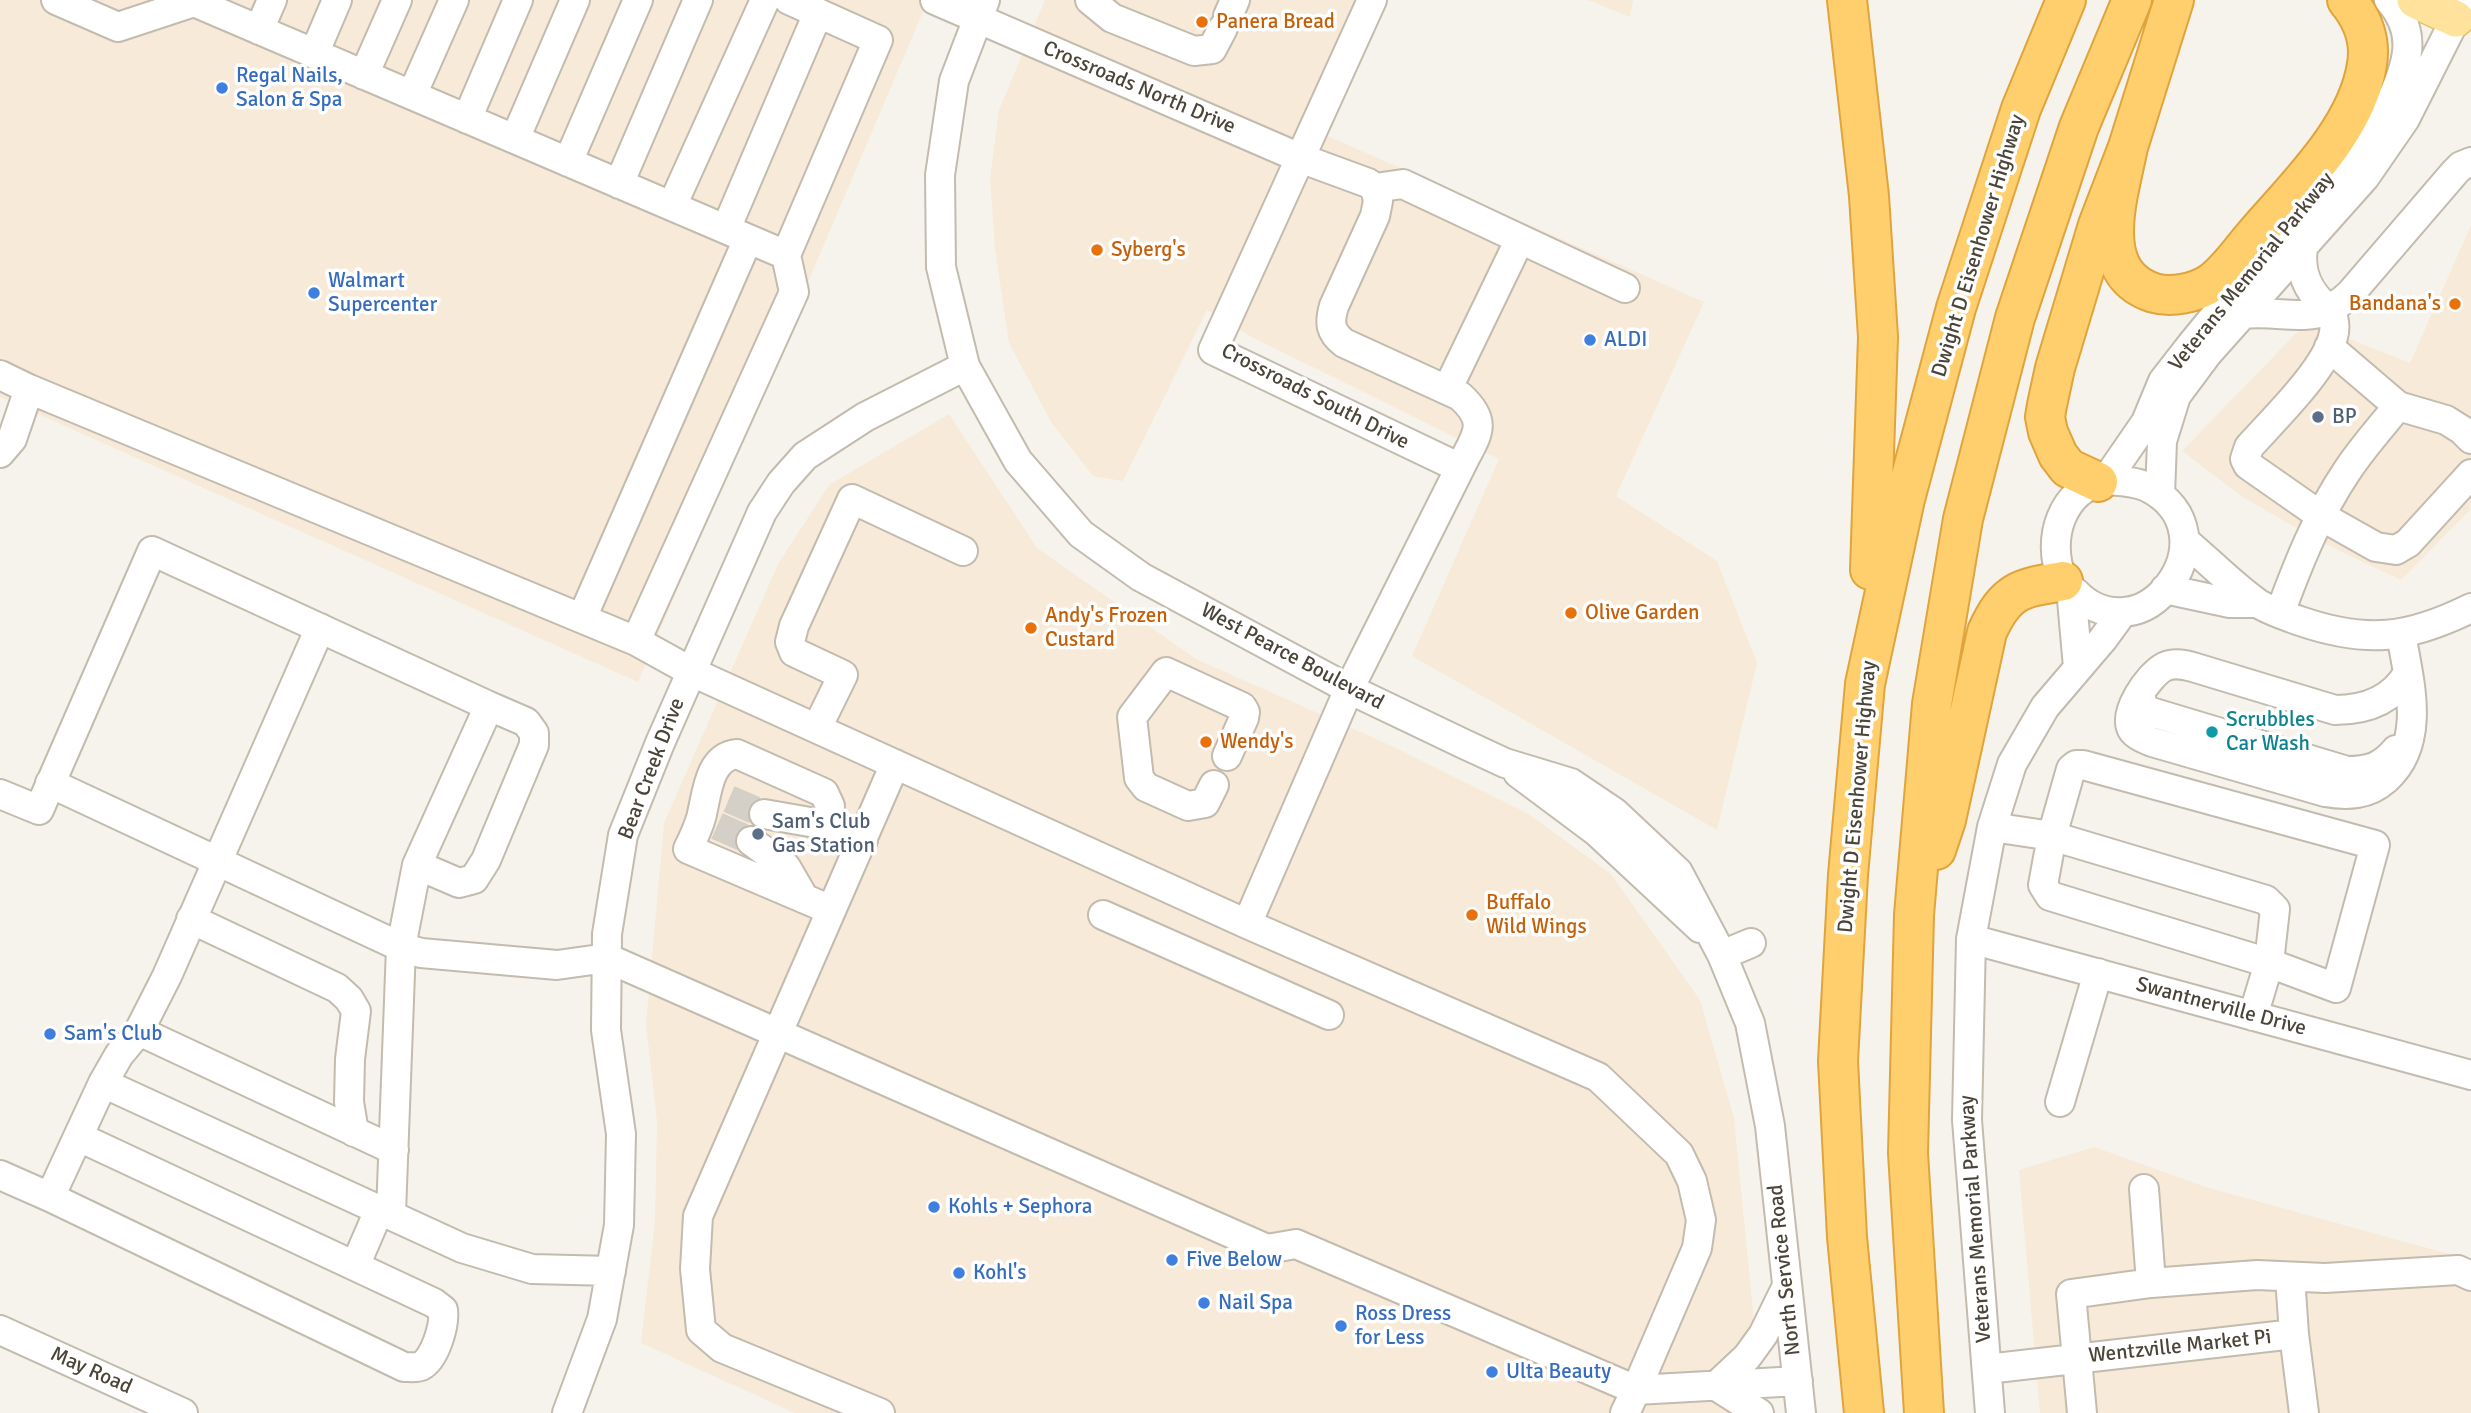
<!DOCTYPE html>
<html>
<head>
<meta charset="utf-8">
<style>
  body { margin:0 }
  canvas { display:block; background:#f6f3ec }
</style>
</head>
<body>
<canvas width="2471" height="1413"></canvas>
<script>
const ctx = document.querySelector('canvas').getContext('2d');
ctx.lineJoin = 'round';
function paint(path, color) { ctx.fillStyle = color; ctx.fill(path, 'evenodd'); }
function stroke(path, color, width, dash) { ctx.strokeStyle = color; ctx.lineWidth = width; ctx.lineCap = dash ? 'butt' : 'round'; ctx.setLineDash(dash || []); ctx.stroke(path); }
function write(font, color, halo, rows, align = 'center') {
  ctx.font = font + ' Signika,sans-serif'; ctx.lineWidth = 7; ctx.setLineDash([]); ctx.textBaseline = 'middle'; ctx.strokeStyle = halo; ctx.fillStyle = color; for (const [text, x, y, turn = 0] of rows) {
    ctx.save(); ctx.translate(x, y); ctx.rotate((+turn || 0) * Math.PI / 180); ctx.textAlign = isNaN(turn) ? turn : align; if (halo) ctx.strokeText(text, 0, 0); ctx.fillText(text, 0, 0); ctx.restore();
  }
}
paint(new Path2D(`
  M 0,0 L 928,0 L 638,682 L 0,397 Z
  M 1045,0 L 1357,0 L 1305,126 L 1704,302 L 1616,496 L 1717,561 L 1757,663 L 1717,830 L 1412,656 L 1499,459 L 1248,335 L 1207,310 L 1123,481 L 1093,476 L 1051,422 L 1009,343 L 995,249 L 990,178 L 999,110 Z
  M 1588,0 L 1633,0 L 1630,17 Z
  M 2471,225 L 2471,509 L 2401,580 L 2319,541 L 2241,496 L 2182,451 L 2307,322 L 2410,363 Z
  M 949,414 L 1037,548 L 1196,659 L 1392,746 L 1527,813 L 1611,874 L 1700,1000 L 1734,1118 L 1763,1413 L 795,1413 L 641,1343 L 655,1221 L 657,1122 L 646,1024 L 664,823 L 778,564 L 829,485 Z
  M 2094,1147 L 2209,1188 L 2471,1260 L 2471,1413 L 2040,1413 L 2019,1170 Z`), '#f7ead8');
stroke(new Path2D(`
  M 729,799 L 764,814
  M 717,826 L 751,841`), '#d4d0c8', 28, [28, 14]);
const minor = new Path2D(`
  M 56,0 L 118,27 L 194,2 L 786,255 L 794,292 L 636,641 L 692,672 L 1247,924 L 1598,1077 L 1679,1154 L 1692,1181 L 1701,1220 L 1697,1248 L 1636,1390 L 1798,1381
  M 935,0 L 1300,158 L 1368,183 L 1375,188 L 1378,201 L 1375,216 L 1334,306 C 1329,323 1330,332 1344,343 L 1460,396 C 1491,424 1475,436 1460,468
  M 985,0 L 954,81 L 940,175 L 941,267 L 965,366 L 1018,461 L 1081,534 L 1141,577 L 1349,689 L 1464,744 L 1505,763 L 1571,783 L 1614,812 L 1678,872 L 1722,955 L 1750,1023 L 1770,1126 L 1801,1413
  M 1090,0 L 1112,18 L 1194,51 L 1212,49 L 1223,28
  M 2389,0 C 2419,34 2407,64 2391,101
  M 1228,16 L 1235,0
  M 259,30 L 272,0
  M 314,54 L 337,0
  M 364,75 L 397,0
  M 412,95 L 454,0
  M 467,119 L 518,0
  M 515,139 L 575,0
  M 568,162 L 638,0
  M 619,184 L 698,0
  M 1375,188 L 1403,184 L 1520,239 L 1447,390
  M 672,206 L 765,0
  M 726,229 L 818,13
  M 1520,239 L 1625,288
  M 2303,248 C 2299,274 2309,294 2330,310
  M 786,255 L 878,40 L 789,0
  M 2330,310 C 2334,318 2336,327 2333,337 C 2325,370 2273,420 2249,447 L 2245,459 L 2248,465 L 2321,516 L 2376,547 L 2396,550 L 2408,543 L 2471,474
  M 2243,314 C 2288,309 2315,329 2351,293 L 2455,172 L 2461,166 L 2471,162
  M 2329,347 L 2398,406 L 2446,420 L 2462,430 L 2471,439
  M 0,375 L 29,389
  M 0,453 L 12,439 L 29,389 L 636,641
  M 2106,480 L 2146,422 L 2163,381 L 2191,345 L 2391,101 L 2421,83
  M 2106,480 C 2119,481 2135,481 2147,487 C 2191,509 2195,555 2165,590 C 2141,618 2102,620 2076,593 C 2071,589 2064,584 2062,578 C 2046,540 2061,489 2106,480 Z
  M 2160,495 L 2162,441 L 2176,396 L 2208,353 L 2365,177 L 2405,119 L 2465,0
  M 2186,542 C 2209,561 2231,584 2256,602 C 2267,610 2286,616 2300,621 C 2367,644 2408,639 2471,608
  M 2071,589 L 2078,667
  M 2165,589 L 2230,603 L 2257,603
  M 2280,613 C 2298,564 2318,514 2347,471 C 2362,448 2381,427 2398,406
  M 582,618 L 748,239
  M 2401,634 C 2409,681 2427,742 2386,779 C 2368,795 2348,796 2325,792 L 2152,742 C 2145,739 2138,737 2133,731 C 2121,714 2149,675 2164,667 C 2175,662 2186,665 2196,668 L 2335,710 C 2365,710 2392,701 2408,673
  M 2140,694 L 2143,707 L 2151,712 L 2347,771 C 2369,771 2382,767 2396,750
  M 817,728 L 843,675 L 794,652 L 790,642 L 794,626 L 852,499 L 963,551
  M 1518,773 L 1597,832 L 1700,928
  M 50,783 L 401,947 L 421,953 L 557,965 L 607,958 L 1267,1249 L 1296,1244 L 1636,1390 L 1625,1413
  M 1214,785 L 1205,803 L 1188,806 L 1146,787 L 1139,778 L 1132,717 L 1166,672 L 1242,707 L 1245,712 L 1244,718 L 1227,756
  M 0,794 L 39,810 L 152,551 L 489,706 L 417,865 L 401,947 L 391,1213
  M 764,814 L 827,825
  M 1992,827 L 2052,836 L 2071,769 L 2076,765 L 2083,765 L 2375,845 L 2336,988 L 2269,963 L 2253,1016
  M 2052,836 L 2266,900 L 2275,909 L 2269,963 L 2050,896 L 2043,885 Z
  M 751,841 L 786,867 L 804,898
  M 417,865 L 459,883 L 474,879 L 486,860 L 534,745 L 534,733 L 526,722 L 489,706
  M 831,910 L 688,849 C 693,839 698,828 701,818 C 707,795 708,757 737,754 L 824,793 L 830,806 L 827,825 L 863,840
  M 1103,915 L 1329,1015
  M 191,919 L 337,988 L 349,999 L 356,1011 L 350,1059 L 349,1102 L 354,1132
  M 1247,924 L 1349,689 L 1460,468 L 1213,350 L 1372,0
  M 1971,939 L 2471,1075
  M 1722,955 L 1751,943
  M 139,1031 L 394,1150
  M 103,1083 L 119,1055 L 139,1031 L 167,976 L 320,628
  M 2060,1102 L 2098,973
  M 0,1175 L 50,1197 L 103,1083 L 462,1248 L 532,1269 L 611,1271
  M 50,1197 L 404,1367 C 410,1367 416,1368 421,1366 C 435,1359 445,1325 443,1310 L 434,1303 L 79,1137
  M 355,1266 L 380,1208
  M 2290,1277 L 2294,1334
  M 2151,1283 L 2257,1275 L 2325,1278 L 2458,1270 L 2471,1276
  M 0,1330 L 183,1413
  M 1987,1369 L 2294,1334 L 2304,1413
  M 567,1413 L 602,1319 L 619,1225 L 621,1134 L 606,1030 L 607,934 L 623,835 L 660,743 L 762,512 L 781,483 L 805,456 L 865,417 L 965,366
  M 880,1413 L 722,1348 L 701,1330 L 695,1269 L 698,1216 L 895,764
  M 1759,1413 L 1716,1386 L 1747,1357 L 1763,1335 L 1787,1286
  M 1990,1413 L 1967,1120 L 1971,939 L 1992,827 L 2012,764 L 2045,707 L 2103,639 L 2122,613
  M 2082,1413 L 2071,1294 L 2151,1283 L 2144,1189`);
const major = new Path2D(`
  M 2415,0 L 2456,19`);
const highway = new Path2D(`
  M 1847,0 L 1869,196 L 1878,337 L 1870,570
  M 2128,147 C 2119,194 2091,273 2154,293 C 2171,298 2196,293 2211,283 C 2227,272 2241,251 2254,236 C 2295,188 2358,129 2367,64 C 2371,40 2362,18 2347,0
  M 2098,482 L 2068,468 L 2058,455 L 2048,432 L 2045,417 L 2047,405 L 2055,368 L 2098,225 L 2128,147 L 2174,0
  M 1936,850 L 1946,820 L 1987,632 C 2006,590 2020,588 2063,581
  M 1864,1413 L 1847,1237 L 1838,1061 L 1848,875 L 1865,684 L 1905,499 L 1956,308 L 2021,109 L 2066,0
  M 1924,1413 L 1908,1153 L 1914,915 L 1932,704 L 1963,519 L 2015,318 L 2079,127 L 2132,0`);
stroke(minor, '#c2bbae', 32);
stroke(major, '#e6c16a', 38);
stroke(highway, '#e0a43c', 42);
stroke(minor, '#fff', 28);
stroke(major, '#ffe39c', 35);
stroke(highway, '#ffcf6e', 38);
for (const [x, y, r, color] of [
  [1202,22,7,"#e8710a"],
  [222,88,7,"#3f7fe0"],
  [1097,250,7,"#e8710a"],
  [314,293,7,"#3f7fe0"],
  [2455,304,7,"#e8710a"],
  [1590,340,7,"#3f7fe0"],
  [2318,417,7,"#5c6f8a"],
  [1571,613,7,"#e8710a"],
  [1031,628,7,"#e8710a"],
  [2212,732,7,"#0f9aa8"],
  [1206,742,7,"#e8710a"],
  [758,834,7,"#5c6f8a"],
  [1472,915,7,"#e8710a"],
  [50,1034,7,"#3f7fe0"],
  [934,1207,7,"#3f7fe0"],
  [1172,1260,7,"#3f7fe0"],
  [959,1273,7,"#3f7fe0"],
  [1204,1303,7,"#3f7fe0"],
  [1341,1326,7,"#3f7fe0"],
  [1492,1372,7,"#3f7fe0"]
]) { const dot = new Path2D(); dot.arc(x, y, r, 0, 2 * Math.PI); ctx.fillStyle = color; ctx.fill(dot); stroke(dot, '#fff', 2.5); }
write('21px', '#c56008', '#fff', [
  ["Panera Bread",1216,22],
  ["Syberg's",1111,250],
  ["Bandana's",2441,304,"right"],
  ["Olive Garden",1585,613],
  ["Andy's Frozen",1045,616],
  ["Custard",1045,640],
  ["Wendy's",1220,742],
  ["Buffalo",1486,903],
  ["Wild Wings",1486,927]
], 'left');
write('21px', '#366cbe', '#fff', [
  ["Regal Nails,",236,76],
  ["Salon & Spa",236,100],
  ["Walmart",328,281],
  ["Supercenter",328,305],
  ["ALDI",1604,340],
  ["Sam's Club",64,1034],
  ["Kohls + Sephora",948,1207],
  ["Five Below",1186,1260],
  ["Kohl's",973,1273],
  ["Nail Spa",1218,1303],
  ["Ross Dress",1355,1314],
  ["for Less",1355,1338],
  ["Ulta Beauty",1506,1372]
], 'left');
write('21px', '#4b4439', '#fff', [
  ["Crossroads North Drive",1139,88,23],
  ["Dwight D Eisenhower Highway",1979,246,-73],
  ["Veterans Memorial Parkway",2252,272,-51],
  ["Crossroads South Drive",1315,397,27],
  ["West Pearce Boulevard",1292,657,28],
  ["Bear Creek Drive",652,769,-69],
  ["Dwight D Eisenhower Highway",1858,797,-85],
  ["Swantnerville Drive",2221,1007,15],
  ["Veterans Memorial Parkway",1976,1219,-94],
  ["North Service Road",1785,1270,-96],
  ["Wentzville Market Pi",2180,1347,-6],
  ["May Road",91,1371,24]
]);
write('21px', '#4e5e75', '#fff', [
  ["BP",2332,417],
  ["Sam's Club",772,822],
  ["Gas Station",772,846]
], 'left');
write('21px', '#0d838f', '#fff', [
  ["Scrubbles",2226,720],
  ["Car Wash",2226,744]
], 'left');
</script>
</body>
</html>
